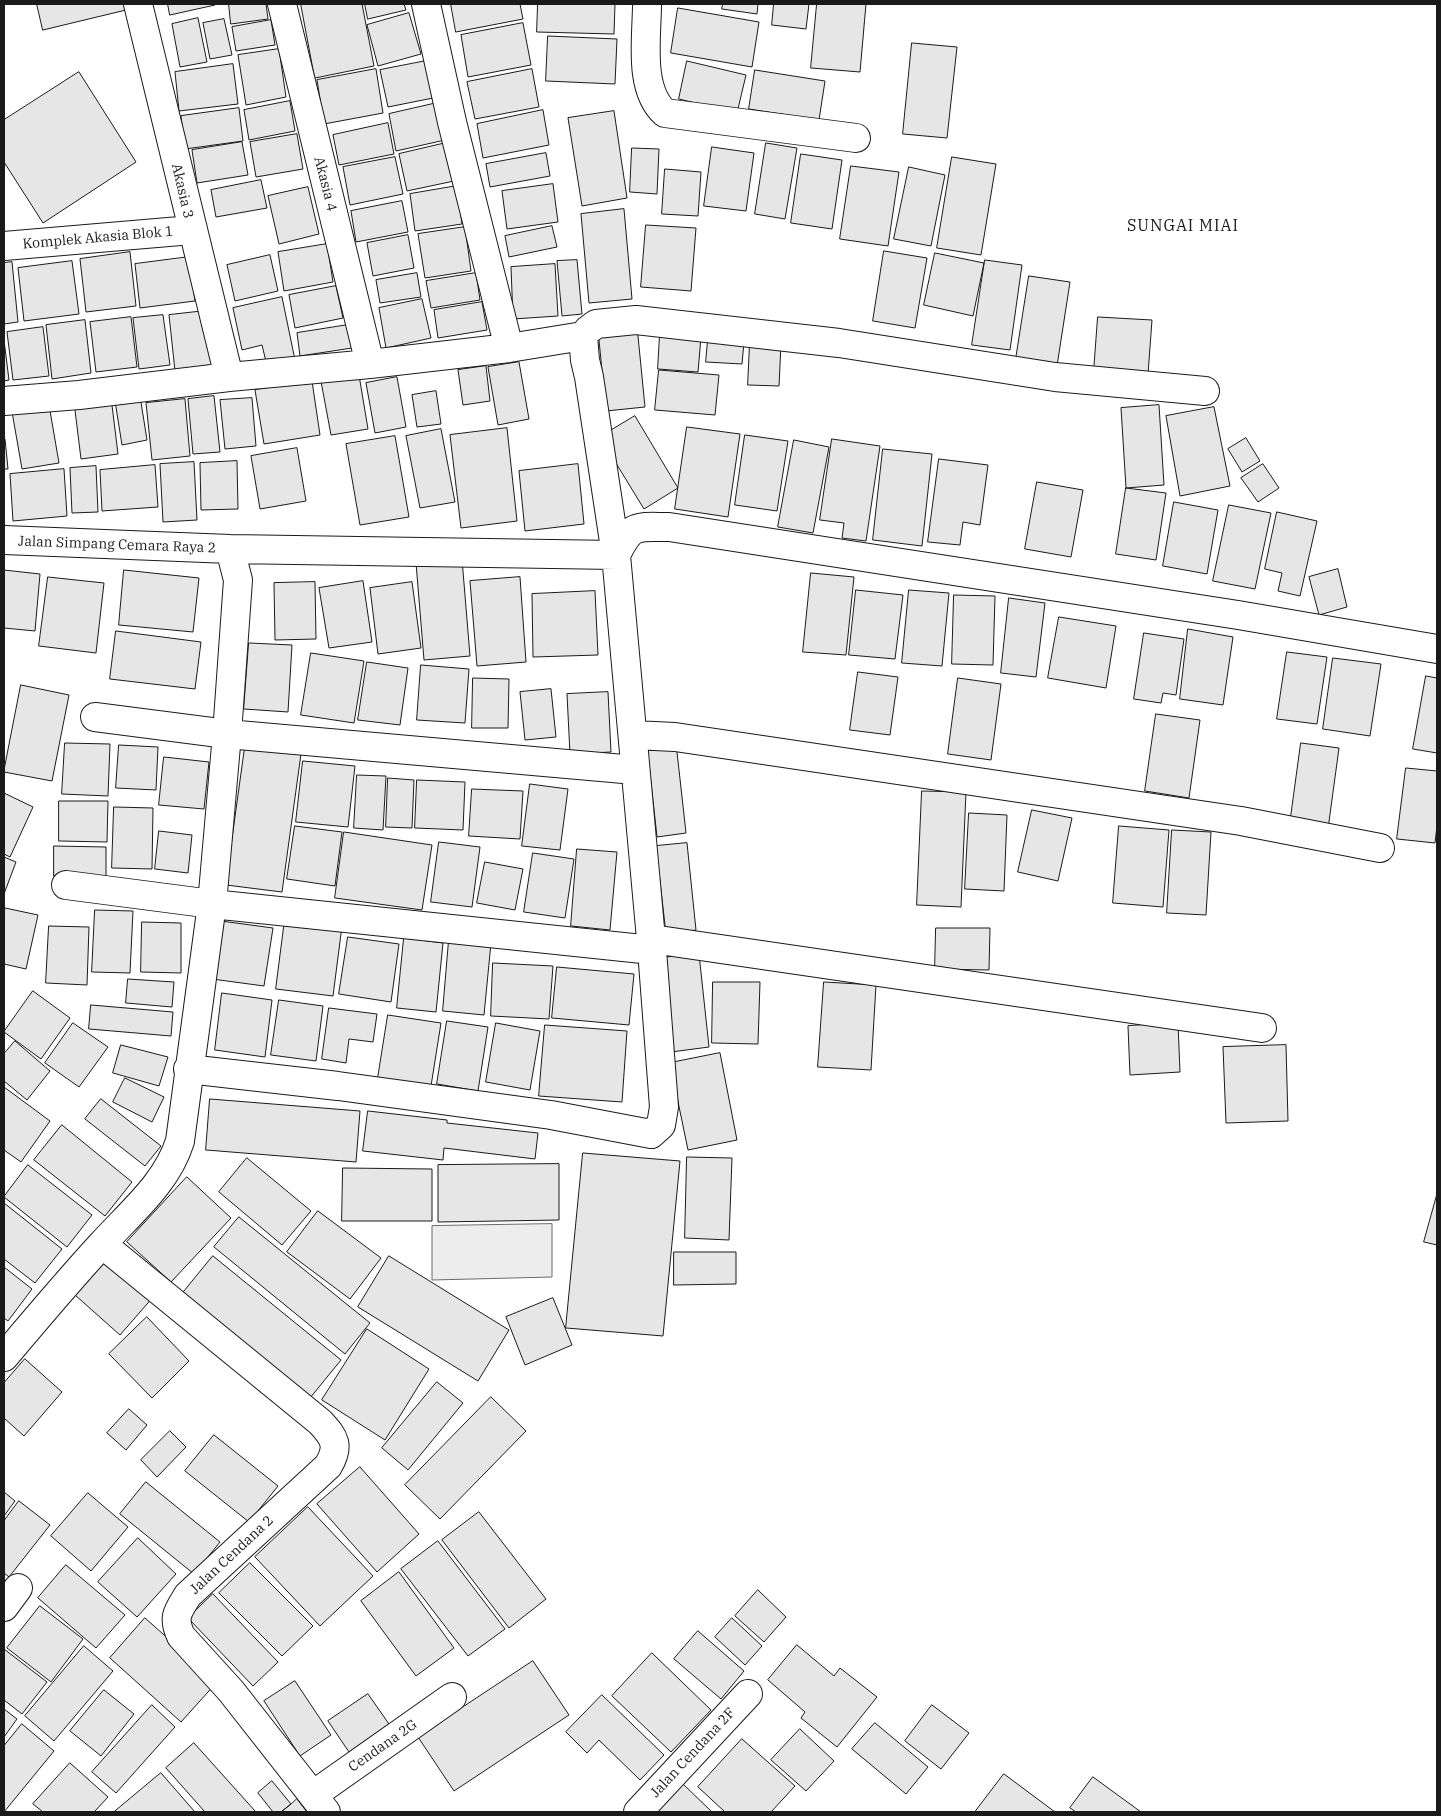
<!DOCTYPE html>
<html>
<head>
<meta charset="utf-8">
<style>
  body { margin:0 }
  #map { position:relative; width:1441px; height:1816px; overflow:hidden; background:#fff; font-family:"IBM Plex Serif",serif }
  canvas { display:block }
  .frame { position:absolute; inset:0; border:5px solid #1a1a1a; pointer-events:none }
</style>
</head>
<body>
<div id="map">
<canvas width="1441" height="1816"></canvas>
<div class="frame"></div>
</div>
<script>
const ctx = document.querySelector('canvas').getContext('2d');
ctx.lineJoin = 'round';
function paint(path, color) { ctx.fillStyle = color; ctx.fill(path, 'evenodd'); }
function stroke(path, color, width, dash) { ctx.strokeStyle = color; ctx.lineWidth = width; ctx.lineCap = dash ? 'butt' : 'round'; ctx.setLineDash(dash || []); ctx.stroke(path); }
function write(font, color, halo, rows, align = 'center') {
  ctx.font = font + ' "IBM Plex Serif",serif'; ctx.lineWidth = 4; ctx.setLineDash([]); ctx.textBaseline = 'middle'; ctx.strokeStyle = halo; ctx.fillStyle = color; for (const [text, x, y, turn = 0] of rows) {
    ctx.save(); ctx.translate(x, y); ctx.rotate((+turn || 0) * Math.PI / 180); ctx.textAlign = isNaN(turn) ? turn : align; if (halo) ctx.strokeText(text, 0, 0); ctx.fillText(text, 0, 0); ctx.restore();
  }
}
const built = new Path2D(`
  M 552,1224 L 552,1277 L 432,1280 L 432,1226 Z`);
paint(built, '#ededed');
stroke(built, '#6a6a6a', 1);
const building = new Path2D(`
  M 37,4 L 124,4 L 126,10 L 43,30 Z
  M 168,4 L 215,4 L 215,5 L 170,15 Z
  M 229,4 L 266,4 L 268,19 L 231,24 Z
  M 301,4 L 362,4 L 374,66 L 315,78 Z
  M 365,4 L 404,4 L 406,10 L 368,19 Z
  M 451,4 L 520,4 L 523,19 L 456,32 Z
  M 538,4 L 615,4 L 614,34 L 537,32 Z
  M 723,4 L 758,4 L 757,14 L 722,9 Z
  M 774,4 L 809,4 L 806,29 L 772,25 Z
  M 817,4 L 866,4 L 860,72 L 811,68 Z
  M 678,8 L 759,22 L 752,67 L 671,53 Z
  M 409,13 L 421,54 L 378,66 L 367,25 Z
  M 198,18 L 207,62 L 180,67 L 172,24 Z
  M 224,19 L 232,55 L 210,59 L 203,23 Z
  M 271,20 L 275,45 L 236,51 L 232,27 Z
  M 523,23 L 531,65 L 468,77 L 461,35 Z
  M 548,36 L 617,39 L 615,84 L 546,81 Z
  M 912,43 L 957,47 L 947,138 L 903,134 Z
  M 279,49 L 286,97 L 246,105 L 238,55 Z
  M 426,61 L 433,98 L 388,107 L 380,70 Z
  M 687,61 L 746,75 L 737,113 L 679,99 Z
  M 233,64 L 238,104 L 179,111 L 175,72 Z
  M 376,69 L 383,113 L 324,124 L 317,80 Z
  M 532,69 L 539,107 L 475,119 L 467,82 Z
  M 755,70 L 825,81 L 819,120 L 749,109 Z
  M 79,72 L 136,162 L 43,223 L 4,162 L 4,120 Z
  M 290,101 L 295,131 L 249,140 L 244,110 Z
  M 437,103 L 445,140 L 396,151 L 389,114 Z
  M 239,108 L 243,141 L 185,149 L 181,116 Z
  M 543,110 L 549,145 L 483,158 L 477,124 Z
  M 614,111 L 627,198 L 582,206 L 568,118 Z
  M 388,123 L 394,154 L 339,165 L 333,135 Z
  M 297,134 L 303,169 L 256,177 L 250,142 Z
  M 242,142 L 248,175 L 197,183 L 192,150 Z
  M 446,143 L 454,181 L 407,191 L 399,154 Z
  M 766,143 L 797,148 L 785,219 L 755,214 Z
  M 712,147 L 754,153 L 746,211 L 704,206 Z
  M 632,148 L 659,149 L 657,194 L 630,192 Z
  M 546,153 L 550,176 L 490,187 L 486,164 Z
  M 801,154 L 842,160 L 832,229 L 791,223 Z
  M 395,157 L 403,194 L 350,205 L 343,167 Z
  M 952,157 L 996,164 L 981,255 L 937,248 Z
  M 851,166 L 899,172 L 888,246 L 840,239 Z
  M 909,167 L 945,175 L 931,246 L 894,239 Z
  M 665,169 L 701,172 L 698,216 L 662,214 Z
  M 261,180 L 267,208 L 216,217 L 211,190 Z
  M 553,184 L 558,222 L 507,229 L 502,191 Z
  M 457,186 L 462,224 L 415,231 L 410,194 Z
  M 308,187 L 319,234 L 279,244 L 268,196 Z
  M 402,201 L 408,232 L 356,242 L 351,211 Z
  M 624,209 L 632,299 L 589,303 L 581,214 Z
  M 646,225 L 696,228 L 691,291 L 641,287 Z
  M 552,226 L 557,247 L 509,257 L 505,236 Z
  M 465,227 L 471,271 L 425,278 L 418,234 Z
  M 408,235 L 414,268 L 373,276 L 367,243 Z
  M 327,244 L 333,282 L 284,291 L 278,252 Z
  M 884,251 L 927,258 L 915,328 L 873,321 Z
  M 130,252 L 136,306 L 86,312 L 80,259 Z
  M 935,253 L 984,263 L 973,316 L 924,305 Z
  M 270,255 L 278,291 L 235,301 L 227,265 Z
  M 189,257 L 195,301 L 140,308 L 135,264 Z
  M 577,260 L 582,314 L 562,316 L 557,261 Z
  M 985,260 L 1022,265 L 1010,350 L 972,345 Z
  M 72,261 L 79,314 L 24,321 L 18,268 Z
  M 12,262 L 18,322 L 4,324 L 4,263 Z
  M 555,264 L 558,316 L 513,319 L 511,267 Z
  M 417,273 L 421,297 L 380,303 L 376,280 Z
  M 476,273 L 480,300 L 431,308 L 426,281 Z
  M 1029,276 L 1070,282 L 1057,366 L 1016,359 Z
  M 336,286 L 343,318 L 295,328 L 289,295 Z
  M 282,297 L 295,360 L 267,366 L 262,345 L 242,350 L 233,308 Z
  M 422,299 L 431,338 L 386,348 L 379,308 Z
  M 482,302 L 487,330 L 438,338 L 434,310 Z
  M 205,311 L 212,367 L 175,371 L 169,315 Z
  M 163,315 L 170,365 L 139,369 L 133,318 Z
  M 131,317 L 137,367 L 96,372 L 90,322 Z
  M 1098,317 L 1152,320 L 1148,374 L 1094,371 Z
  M 85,320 L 91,373 L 52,379 L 46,325 Z
  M 348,325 L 352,348 L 300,356 L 297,333 Z
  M 637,326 L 645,407 L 606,411 L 598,330 Z
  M 43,327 L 49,376 L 13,380 L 7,332 Z
  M 660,334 L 701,337 L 698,372 L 658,369 Z
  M 4,340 L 9,380 L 4,381 Z
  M 708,340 L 744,342 L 742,364 L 706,362 Z
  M 750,343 L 781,344 L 779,386 L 748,385 Z
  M 519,362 L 529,419 L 498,425 L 488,367 Z
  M 486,366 L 490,401 L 463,405 L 458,370 Z
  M 358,369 L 368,429 L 331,435 L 320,376 Z
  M 659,370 L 719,375 L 715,415 L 655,410 Z
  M 397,377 L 406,427 L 375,433 L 366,383 Z
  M 312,381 L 320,435 L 264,444 L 255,390 Z
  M 436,391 L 441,424 L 417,427 L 412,395 Z
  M 140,396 L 147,440 L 122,445 L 115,401 Z
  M 214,396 L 220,452 L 193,454 L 188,399 Z
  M 111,397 L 118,454 L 81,459 L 74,402 Z
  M 252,398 L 256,446 L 225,449 L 220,400 Z
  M 48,399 L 59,463 L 22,469 L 11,406 Z
  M 185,399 L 190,456 L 152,460 L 146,403 Z
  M 1159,405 L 1164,485 L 1126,488 L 1121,408 Z
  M 1214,407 L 1230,486 L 1180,496 L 1166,416 Z
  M 635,416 L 678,488 L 644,509 L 600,437 Z
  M 687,427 L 740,434 L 728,517 L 675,509 Z
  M 507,428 L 517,521 L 461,528 L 450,435 Z
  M 441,429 L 455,502 L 420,508 L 406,436 Z
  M 745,435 L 788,441 L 777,511 L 735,505 Z
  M 395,436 L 409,517 L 360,525 L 346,444 Z
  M 1246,438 L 1260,461 L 1242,472 L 1228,449 Z
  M 4,439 L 5,439 L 8,469 L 4,469 Z
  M 832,439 L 880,446 L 866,541 L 842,538 L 844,523 L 820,520 Z
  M 794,440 L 829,447 L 813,533 L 778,527 Z
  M 297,448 L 306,501 L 260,509 L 251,456 Z
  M 883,449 L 932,454 L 922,546 L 873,540 Z
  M 939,459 L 988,465 L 980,525 L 963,522 L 960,545 L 928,542 Z
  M 237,461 L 238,509 L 201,510 L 200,463 Z
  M 194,462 L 197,520 L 163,522 L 160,464 Z
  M 578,464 L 584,524 L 525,531 L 519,471 Z
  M 1263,464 L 1279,488 L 1258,502 L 1241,478 Z
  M 155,465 L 158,507 L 102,511 L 100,470 Z
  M 96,466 L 98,512 L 72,513 L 70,468 Z
  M 64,469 L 67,516 L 13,521 L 10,474 Z
  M 1037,482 L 1083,490 L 1071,557 L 1025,549 Z
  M 1126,488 L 1166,493 L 1156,560 L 1116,554 Z
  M 1174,502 L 1218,510 L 1207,574 L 1163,566 Z
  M 1229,505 L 1271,513 L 1255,589 L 1213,581 Z
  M 1277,512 L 1317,521 L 1300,596 L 1278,591 L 1282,573 L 1265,569 Z
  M 462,559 L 470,656 L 424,660 L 416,563 Z
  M 1338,569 L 1347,607 L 1319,615 L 1309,577 Z
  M 4,570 L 40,574 L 35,631 L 4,628 Z
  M 124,570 L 199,578 L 193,632 L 119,625 Z
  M 811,573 L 854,577 L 846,655 L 803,652 Z
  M 48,577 L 104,583 L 96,653 L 39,646 Z
  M 520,577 L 526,662 L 477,666 L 470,581 Z
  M 363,581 L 372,642 L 329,648 L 319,588 Z
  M 315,582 L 316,639 L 275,640 L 274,583 Z
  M 412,582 L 421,648 L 378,654 L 370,588 Z
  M 856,590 L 903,595 L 895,659 L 849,655 Z
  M 909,590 L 949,593 L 942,666 L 902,663 Z
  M 595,591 L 598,655 L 533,657 L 532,594 Z
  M 954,595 L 995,596 L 993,665 L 952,664 Z
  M 1009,598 L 1045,603 L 1036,677 L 1001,673 Z
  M 1059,617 L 1116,626 L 1106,688 L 1048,678 Z
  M 1188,629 L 1233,637 L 1223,705 L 1180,699 Z
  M 116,631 L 201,642 L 195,689 L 110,679 Z
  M 1144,633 L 1184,639 L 1176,695 L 1163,693 L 1161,703 L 1134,699 Z
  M 249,643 L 292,645 L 288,712 L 244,709 Z
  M 1287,652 L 1327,657 L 1317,724 L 1277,719 Z
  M 311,653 L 364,661 L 354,723 L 301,715 Z
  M 1333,658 L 1381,664 L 1370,736 L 1323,729 Z
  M 367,662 L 408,668 L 400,725 L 358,720 Z
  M 421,665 L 469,669 L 465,723 L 417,720 Z
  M 858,672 L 898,677 L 890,735 L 850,730 Z
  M 1426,676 L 1437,678 L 1437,753 L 1413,749 Z
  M 473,678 L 509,679 L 508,728 L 472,728 Z
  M 958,678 L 1001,684 L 991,760 L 948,754 Z
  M 21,685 L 69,695 L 52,781 L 4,772 Z
  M 551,689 L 556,737 L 525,740 L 520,692 Z
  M 608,692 L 611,752 L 570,754 L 567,694 Z
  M 1156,714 L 1200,720 L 1189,798 L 1145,791 Z
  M 65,743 L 110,744 L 108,796 L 62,794 Z
  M 676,743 L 686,833 L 657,837 L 647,746 Z
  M 1301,743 L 1339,748 L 1328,829 L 1290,824 Z
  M 119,745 L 158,747 L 156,790 L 116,788 Z
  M 245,747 L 301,754 L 282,892 L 226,885 Z
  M 164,757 L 209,762 L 204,809 L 159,805 Z
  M 303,761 L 355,766 L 348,827 L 296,822 Z
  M 1406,768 L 1437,771 L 1437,826 L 1435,843 L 1397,839 Z
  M 357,775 L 386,776 L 383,830 L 354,828 Z
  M 388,778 L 414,780 L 412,828 L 386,827 Z
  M 417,780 L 465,782 L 463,830 L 415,828 Z
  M 530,784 L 568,789 L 560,850 L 522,846 Z
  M 472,789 L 523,791 L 520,839 L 469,836 Z
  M 922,791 L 966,792 L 961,907 L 917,905 Z
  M 4,793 L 33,807 L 10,857 L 4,854 Z
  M 59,801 L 108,801 L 107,842 L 59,841 Z
  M 114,807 L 153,808 L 152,869 L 112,868 Z
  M 1032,810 L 1072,818 L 1058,881 L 1018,872 Z
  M 969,813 L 1007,815 L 1004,891 L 965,889 Z
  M 295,826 L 342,832 L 335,886 L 287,879 Z
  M 1119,826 L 1169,830 L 1163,907 L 1113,903 Z
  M 1172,830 L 1211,832 L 1206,915 L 1167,913 Z
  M 159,831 L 192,835 L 188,873 L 155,869 Z
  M 344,832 L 432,845 L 422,910 L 335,898 Z
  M 439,842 L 480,847 L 472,907 L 431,902 Z
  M 687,843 L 696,930 L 666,934 L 656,846 Z
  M 54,846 L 106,847 L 106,877 L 54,876 Z
  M 577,849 L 617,852 L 610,930 L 571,926 Z
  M 533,853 L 574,859 L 565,918 L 524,912 Z
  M 4,857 L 16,862 L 4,894 Z
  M 485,862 L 523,869 L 515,910 L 477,903 Z
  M 5,908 L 38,915 L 26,969 L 4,964 Z
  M 95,910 L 133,911 L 130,973 L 92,972 Z
  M 285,919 L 342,926 L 333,996 L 276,989 Z
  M 221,921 L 273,928 L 264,986 L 212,979 Z
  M 142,922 L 181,923 L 181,973 L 141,972 Z
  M 49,926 L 89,927 L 87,985 L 46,983 Z
  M 936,928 L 990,928 L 989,970 L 935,969 Z
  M 348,937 L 399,944 L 391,1002 L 339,994 Z
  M 404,938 L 443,943 L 436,1012 L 397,1008 Z
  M 449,940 L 491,943 L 484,1015 L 443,1011 Z
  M 699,954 L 709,1047 L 671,1052 L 660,958 Z
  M 493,963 L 553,966 L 549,1019 L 491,1016 Z
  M 557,967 L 634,974 L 629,1025 L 552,1018 Z
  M 128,979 L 174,982 L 172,1007 L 126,1003 Z
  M 713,982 L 760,982 L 758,1044 L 712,1043 Z
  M 824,982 L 876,985 L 871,1070 L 818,1067 Z
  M 33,991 L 70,1018 L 41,1059 L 4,1032 Z
  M 222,993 L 272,1000 L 265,1057 L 215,1050 Z
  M 279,1000 L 323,1006 L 316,1061 L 271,1055 Z
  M 91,1005 L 173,1012 L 171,1036 L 89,1029 Z
  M 329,1008 L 377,1014 L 373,1042 L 349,1039 L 346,1063 L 322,1059 Z
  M 388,1015 L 441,1023 L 431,1086 L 378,1078 Z
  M 447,1021 L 488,1027 L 478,1091 L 437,1084 Z
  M 73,1023 L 108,1047 L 79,1087 L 45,1063 Z
  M 496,1023 L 540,1031 L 530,1090 L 486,1082 Z
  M 1178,1023 L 1180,1072 L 1130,1075 L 1128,1026 Z
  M 545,1025 L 627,1031 L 622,1102 L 539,1096 Z
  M 15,1041 L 50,1071 L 27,1100 L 4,1081 L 4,1054 Z
  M 121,1045 L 168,1057 L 159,1086 L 113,1073 Z
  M 1286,1045 L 1288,1121 L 1226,1123 L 1223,1047 Z
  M 720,1053 L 737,1140 L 688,1150 L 670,1063 Z
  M 125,1078 L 164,1097 L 152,1122 L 113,1102 Z
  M 4,1087 L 50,1121 L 21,1162 L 4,1150 Z
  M 101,1099 L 161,1146 L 145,1166 L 85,1119 Z
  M 210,1099 L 360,1111 L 356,1162 L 206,1150 Z
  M 368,1111 L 447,1120 L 447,1123 L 538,1133 L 535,1159 L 444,1148 L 443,1160 L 363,1151 Z
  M 62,1125 L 132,1182 L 105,1216 L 34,1160 Z
  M 583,1153 L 680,1161 L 663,1336 L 566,1328 Z
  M 687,1157 L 732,1158 L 729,1240 L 685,1238 Z
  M 247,1158 L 311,1211 L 282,1245 L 219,1192 Z
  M 559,1164 L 559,1220 L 438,1222 L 438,1165 Z
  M 28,1165 L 92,1215 L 67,1247 L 4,1197 Z
  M 343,1168 L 432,1169 L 432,1221 L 342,1221 Z
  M 187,1177 L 231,1218 L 171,1282 L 127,1242 Z
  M 1437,1194 L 1437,1245 L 1424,1242 Z
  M 4,1203 L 62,1249 L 35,1283 L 4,1259 Z
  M 318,1211 L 381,1258 L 350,1299 L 287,1252 Z
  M 239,1217 L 370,1323 L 345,1354 L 214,1247 Z
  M 674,1252 L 736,1252 L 736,1284 L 674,1285 Z
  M 213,1256 L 341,1360 L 310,1398 L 182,1294 Z
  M 389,1256 L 509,1330 L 478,1381 L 358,1307 Z
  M 108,1257 L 154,1296 L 120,1335 L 75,1295 Z
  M 4,1267 L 32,1289 L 8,1321 L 4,1318 Z
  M 553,1298 L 572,1345 L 525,1365 L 506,1317 Z
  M 147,1317 L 189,1361 L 152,1398 L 109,1354 Z
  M 367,1329 L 429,1369 L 385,1440 L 322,1400 Z
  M 25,1359 L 62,1392 L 24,1436 L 4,1418 L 4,1383 Z
  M 437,1382 L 463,1403 L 408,1470 L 382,1448 Z
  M 491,1397 L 526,1431 L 440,1519 L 405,1485 Z
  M 129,1409 L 147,1425 L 126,1450 L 107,1433 Z
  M 170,1431 L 186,1447 L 157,1477 L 141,1460 Z
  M 214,1435 L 278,1486 L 249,1522 L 185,1471 Z
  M 360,1467 L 419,1534 L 377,1572 L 317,1504 Z
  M 146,1482 L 220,1542 L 194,1574 L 120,1514 Z
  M 4,1492 L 15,1501 L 4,1516 Z
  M 88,1493 L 128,1527 L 91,1571 L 51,1536 Z
  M 19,1501 L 50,1525 L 9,1577 L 4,1573 L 4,1521 Z
  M 308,1507 L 373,1576 L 320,1626 L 255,1557 Z
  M 479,1512 L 546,1599 L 509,1628 L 442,1540 Z
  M 138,1538 L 176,1574 L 137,1617 L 98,1582 Z
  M 438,1541 L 505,1629 L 468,1656 L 401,1569 Z
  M 250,1563 L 313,1626 L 282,1656 L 219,1593 Z
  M 66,1565 L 125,1615 L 96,1648 L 38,1598 Z
  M 399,1572 L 454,1648 L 416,1676 L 361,1601 Z
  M 758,1590 L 786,1617 L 764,1642 L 735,1616 Z
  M 213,1594 L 278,1662 L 253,1686 L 188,1618 Z
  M 40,1606 L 83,1639 L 51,1682 L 7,1648 Z
  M 145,1618 L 217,1682 L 181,1722 L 110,1658 Z
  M 732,1618 L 762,1646 L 745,1665 L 715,1637 Z
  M 698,1631 L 744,1671 L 721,1699 L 674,1659 Z
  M 797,1645 L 834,1676 L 840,1668 L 877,1697 L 837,1747 L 801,1718 L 805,1712 L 768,1680 Z
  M 84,1646 L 113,1671 L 54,1741 L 25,1716 Z
  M 4,1649 L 47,1682 L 22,1714 L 4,1700 Z
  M 652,1653 L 711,1710 L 671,1752 L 612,1696 Z
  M 533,1661 L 569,1715 L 454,1791 L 418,1737 Z
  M 295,1681 L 331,1735 L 300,1756 L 264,1701 Z
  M 104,1690 L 134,1714 L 101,1756 L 70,1731 Z
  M 368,1694 L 389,1724 L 349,1752 L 328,1721 Z
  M 602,1695 L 664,1755 L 640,1780 L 599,1740 L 587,1753 L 566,1732 Z
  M 152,1705 L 175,1727 L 116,1793 L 92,1772 Z
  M 932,1705 L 969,1733 L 941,1769 L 905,1741 Z
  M 4,1709 L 17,1719 L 4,1737 Z
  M 875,1723 L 928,1767 L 906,1794 L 852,1749 Z
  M 22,1724 L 54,1751 L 4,1812 L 4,1746 Z
  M 800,1729 L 834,1761 L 806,1791 L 771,1760 Z
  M 742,1739 L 795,1786 L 771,1812 L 725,1812 L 698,1787 Z
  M 194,1743 L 256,1812 L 205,1812 L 166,1768 Z
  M 70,1763 L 108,1797 L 94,1812 L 43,1812 L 33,1804 Z
  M 161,1773 L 195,1812 L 114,1812 Z
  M 1004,1774 L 1055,1812 L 975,1812 Z
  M 1093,1777 L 1141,1812 L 1076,1812 L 1070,1808 Z
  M 272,1781 L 291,1804 L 281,1812 L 273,1812 L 258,1793 Z
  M 682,1783 L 712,1812 L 653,1812 Z
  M 297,1799 L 307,1812 L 281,1812 L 291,1804 Z`);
paint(building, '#e6e6e6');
stroke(building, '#1a1a1a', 1);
const minor = new Path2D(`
  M 138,4 L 229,377
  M 282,4 L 370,364
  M 426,4 L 452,122 L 509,348
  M 647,4 C 647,37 638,89 665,113 L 856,138
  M 4,246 L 192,230
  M 4,401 L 79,395 L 229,377 L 370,364 L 509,348 L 583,336
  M 4,540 L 230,549 L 616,555
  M 616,555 C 632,523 635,527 669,527 L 1238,615 L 1437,649
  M 95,717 L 227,734 L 635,770
  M 634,735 L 675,737 L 1241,821 L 1380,848
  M 66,885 L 212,904 L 652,950 L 616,555 L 589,377 L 585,360 L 583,336 L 588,330 L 596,324 L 636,320 L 839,343 L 1055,377 L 1205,391
  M 652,939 L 1262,1028
  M 188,1069 L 338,1086 L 551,1115 L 651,1134 L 661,1125 L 664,1107 L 652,950
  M 102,1244 L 320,1422 C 335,1438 340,1446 328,1466 L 188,1595 C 178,1611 172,1617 181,1636 L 231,1691 L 326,1812
  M 4,1357 C 36,1319 68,1281 102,1244 C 131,1212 167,1183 180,1141 L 212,904 L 227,734 L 238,580 L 230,549
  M 4,1607 L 18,1588
  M 313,1795 L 452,1697
  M 638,1812 L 748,1694`);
stroke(minor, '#1a1a1a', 30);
stroke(minor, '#fff', 28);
write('14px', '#1a1a1a', '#fff', [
  ["Akasia 4",325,184,76],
  ["Akasia 3",182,191,77],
  ["Komplek Akasia Blok 1",98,238,-5],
  ["Jalan Simpang Cemara Raya 2",117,545,2],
  ["Jalan Cendana 2",232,1555,-43],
  ["Cendana 2G",383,1746,-35],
  ["Jalan Cendana 2F",693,1753,-47]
]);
ctx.letterSpacing = '1px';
write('16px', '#1a1a1a', '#fff', [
  ["SUNGAI MIAI",1183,226]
]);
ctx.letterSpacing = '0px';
</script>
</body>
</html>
